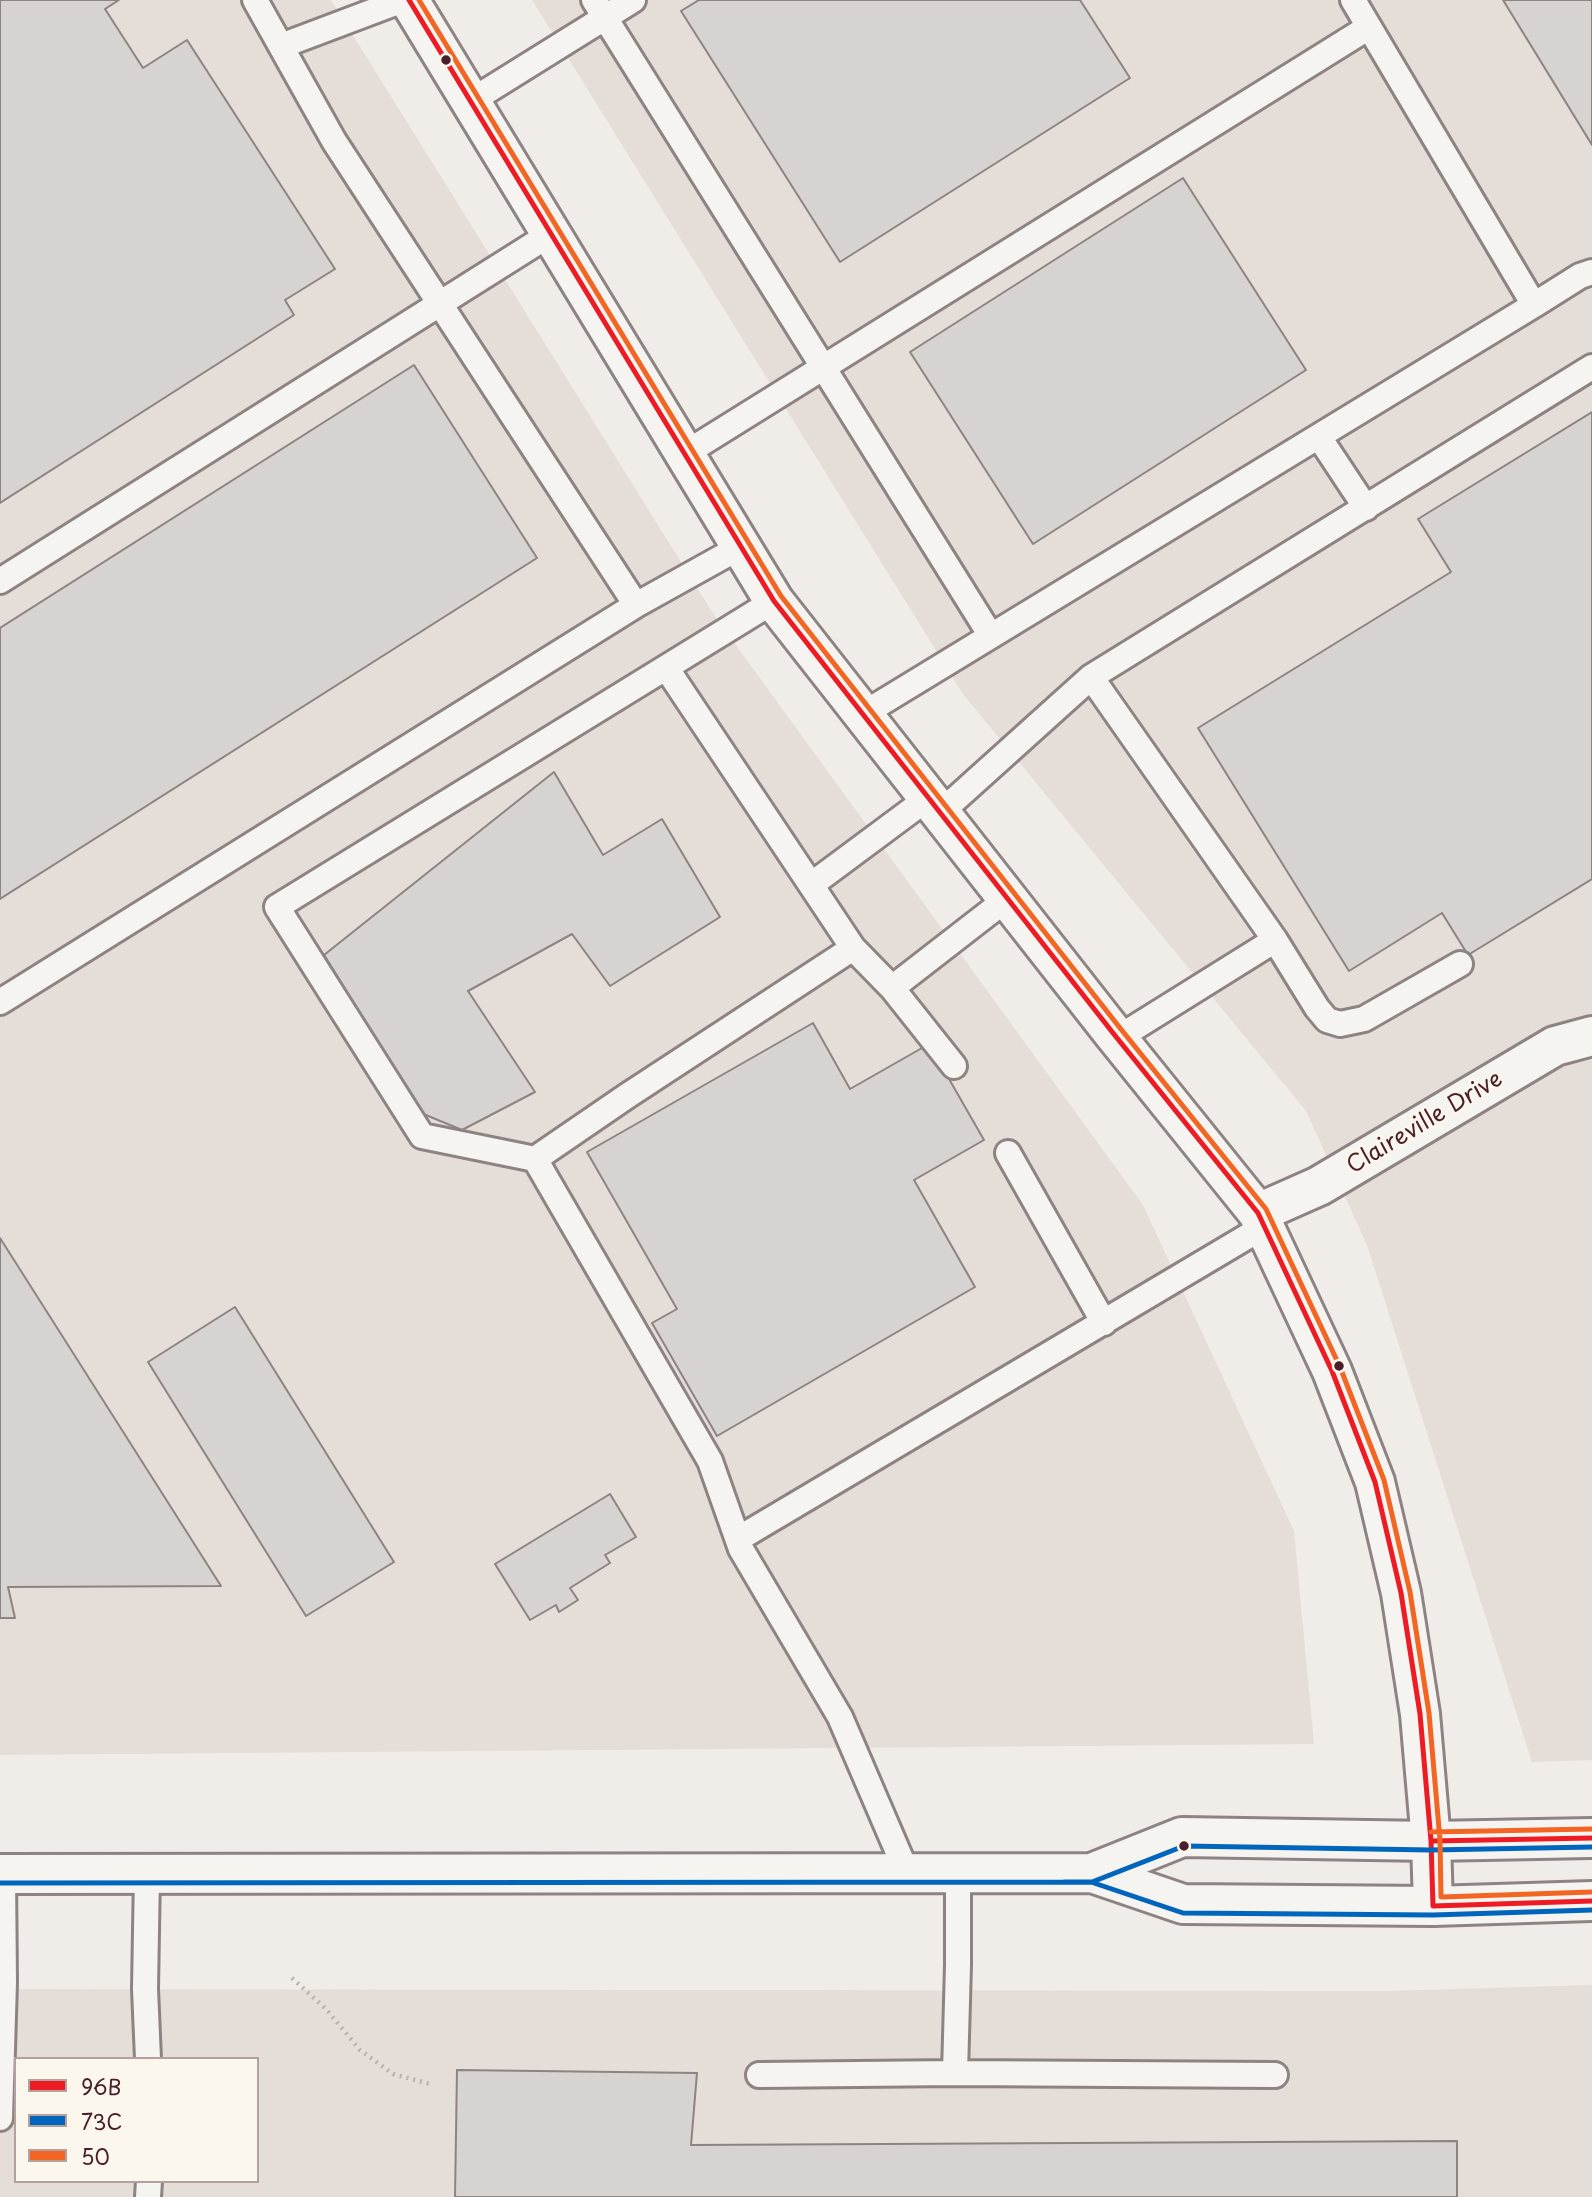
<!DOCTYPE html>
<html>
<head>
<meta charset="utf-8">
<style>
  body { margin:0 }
  #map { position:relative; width:1592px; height:2197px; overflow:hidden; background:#f0ede8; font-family:"Playpen Sans",sans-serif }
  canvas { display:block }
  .legend { position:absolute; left:14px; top:2057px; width:245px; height:126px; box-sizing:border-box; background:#fbf7ec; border:2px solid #b4a19f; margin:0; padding:9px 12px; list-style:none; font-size:21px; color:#4a1f2b }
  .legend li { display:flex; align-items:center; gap:14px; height:35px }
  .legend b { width:35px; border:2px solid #b4a19f }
</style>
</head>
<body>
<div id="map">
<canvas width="1592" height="2197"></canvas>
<ul class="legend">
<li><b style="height:9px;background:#ed1c24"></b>96B</li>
<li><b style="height:9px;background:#0065bd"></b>73C</li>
<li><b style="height:9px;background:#f26522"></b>50</li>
</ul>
</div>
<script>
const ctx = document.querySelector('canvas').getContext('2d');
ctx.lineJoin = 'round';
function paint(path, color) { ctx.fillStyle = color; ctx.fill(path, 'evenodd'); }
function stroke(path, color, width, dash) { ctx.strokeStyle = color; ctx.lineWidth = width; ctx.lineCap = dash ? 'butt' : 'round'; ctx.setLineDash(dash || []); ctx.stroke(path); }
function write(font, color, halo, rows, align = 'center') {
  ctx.font = font + ' "Playpen Sans",sans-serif'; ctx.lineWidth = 5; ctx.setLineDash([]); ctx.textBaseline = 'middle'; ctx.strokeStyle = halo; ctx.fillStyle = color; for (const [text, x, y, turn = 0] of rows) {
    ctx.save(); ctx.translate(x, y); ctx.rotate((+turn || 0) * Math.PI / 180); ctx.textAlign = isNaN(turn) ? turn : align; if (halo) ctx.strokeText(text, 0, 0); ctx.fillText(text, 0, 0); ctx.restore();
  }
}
paint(new Path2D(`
  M 0,0 L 331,0 L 714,615 L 1143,1205 L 1294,1531 L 1314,1744 L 0,1755 Z
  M 532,0 L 1592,0 L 1592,1760 L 1532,1762 L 1367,1245 L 1306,1111 L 963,694 Z
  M 1592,1985 L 1592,2197 L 0,2197 L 0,1989 L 1387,1991 ZM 16,2059 L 257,2059 L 257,2181 L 16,2181 Z`), '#e5ddd7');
const building = new Path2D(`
  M 0,0 L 119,0 L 105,9 L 143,68 L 187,40 L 335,269 L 285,300 L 294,315 L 0,503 Z
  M 699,0 L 1080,0 L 1130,78 L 840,262 L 681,11 Z
  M 1503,0 L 1592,0 L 1592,145 Z
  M 1183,178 L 1306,370 L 1033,544 L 910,352 Z
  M 414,365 L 537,558 L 0,899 L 0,628 Z
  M 1592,412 L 1592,879 L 1468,955 L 1442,913 L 1349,971 L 1198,728 L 1451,572 L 1418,519 Z
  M 554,772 L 603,855 L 662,819 L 720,917 L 610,986 L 572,934 L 468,991 L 535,1092 L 462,1130 L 421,1113 L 324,955 Z
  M 813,1023 L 850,1089 L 929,1044 L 984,1140 L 914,1180 L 975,1287 L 717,1436 L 652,1323 L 677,1309 L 587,1152 Z
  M 0,1238 L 221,1586 L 8,1587 L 15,1618 L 0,1618 Z
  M 235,1307 L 394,1562 L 306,1616 L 148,1362 Z
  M 610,1494 L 636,1537 L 605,1555 L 610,1563 L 570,1588 L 578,1600 L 559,1612 L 556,1605 L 530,1620 L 495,1564 Z
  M 457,2070 L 697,2073 L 691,2145 L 1457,2141 L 1457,2197 L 455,2197 Z`);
paint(building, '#d7d3d0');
stroke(building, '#8d8383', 2);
const service = new Path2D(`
  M 594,0 L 991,636
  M 281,46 L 403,0
  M 471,101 L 633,0
  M 1534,305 L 1580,276 L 1592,272
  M 1319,437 L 1366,508
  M 686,453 L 1369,27
  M 0,581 L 552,233
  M 636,605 L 742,546
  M 667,669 L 853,948
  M 863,714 L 1534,305 L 1353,0
  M 940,813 L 1091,677
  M 811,885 L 928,798
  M 1275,940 L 1091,677 L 1592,367
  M 892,988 L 1008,898
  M 0,1002 L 636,605 L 334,141 L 255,0
  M 1118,1038 L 1275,940 L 1317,1008 L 1327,1020 L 1340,1024 L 1364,1019 L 1460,964
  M 1008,1153 L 1104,1323
  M 535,1159 L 422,1136 L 277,907 L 774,601
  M 738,1539 L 1265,1226
  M 147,1873 L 145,1989 L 148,2059
  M 907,1873 L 840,1717 L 741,1549 L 710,1461 L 535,1159 L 627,1096 L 853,948 L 892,988 L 954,1066
  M 958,1873 L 958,1965 L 955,2073 L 1275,2075
  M 759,2075 L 955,2073
  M 0,2118 L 4,1982 L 3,1874
  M 148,2197 L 149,2181`);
const minor = new Path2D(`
  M 1258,1213 L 1319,1186 L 1555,1046 L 1592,1036`);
const tertiary = new Path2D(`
  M 409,0 L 774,601 L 1113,1033 L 1258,1213 L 1332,1371 L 1375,1482 L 1401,1593 L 1420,1714 L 1431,1841 L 1433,1906`);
const secondary = new Path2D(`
  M 1092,1873 L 1182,1837 L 1431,1841 L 1592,1838
  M 0,1874 L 1092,1873 L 1183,1904 L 1433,1906 L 1592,1901`);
stroke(service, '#8d8383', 30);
stroke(minor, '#8d8383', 44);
stroke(tertiary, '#8d8383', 44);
stroke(secondary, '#8d8383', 44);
stroke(new Path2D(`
  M 292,1978 L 326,2009 L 360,2050 L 393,2074 L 430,2084`), '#b7b2b0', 4.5, [2, 5]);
stroke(service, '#f5f4f0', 24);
stroke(minor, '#f5f4f0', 38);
stroke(tertiary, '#f5f4f0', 38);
stroke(secondary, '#f5f4f0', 38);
stroke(new Path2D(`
  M 409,0 L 774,601 L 1113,1033 L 1258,1213 L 1332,1371 L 1375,1482 L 1401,1593 L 1420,1714 L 1431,1841 L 1433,1906 L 1592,1901
  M 1431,1841 L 1592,1838`), '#ed1c24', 5);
stroke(new Path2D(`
  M 1064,1882 L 1091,1882 L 1183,1913 L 1433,1915 L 1592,1910
  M 0,1883 L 1092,1882 L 1184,1846 L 1431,1850 L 1592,1847`), '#0065bd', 5);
stroke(new Path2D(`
  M 419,0 L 781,596 L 1120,1028 L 1266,1209 L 1340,1367 L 1384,1480 L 1410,1592 L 1429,1713 L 1440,1840 L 1441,1897 L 1592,1892
  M 1431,1832 L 1592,1829`), '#f26522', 5);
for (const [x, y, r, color] of [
  [446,60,6,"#4a1f2b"],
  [1339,1366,6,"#4a1f2b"],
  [1184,1846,6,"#4a1f2b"]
]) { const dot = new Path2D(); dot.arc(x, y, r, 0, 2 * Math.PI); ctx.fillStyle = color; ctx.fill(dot); stroke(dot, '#fbf7ec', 2.5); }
write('23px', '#4a1f2b', '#fbf7ec', [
  ["Claireville Drive",1425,1123,-31]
]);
</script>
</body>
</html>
